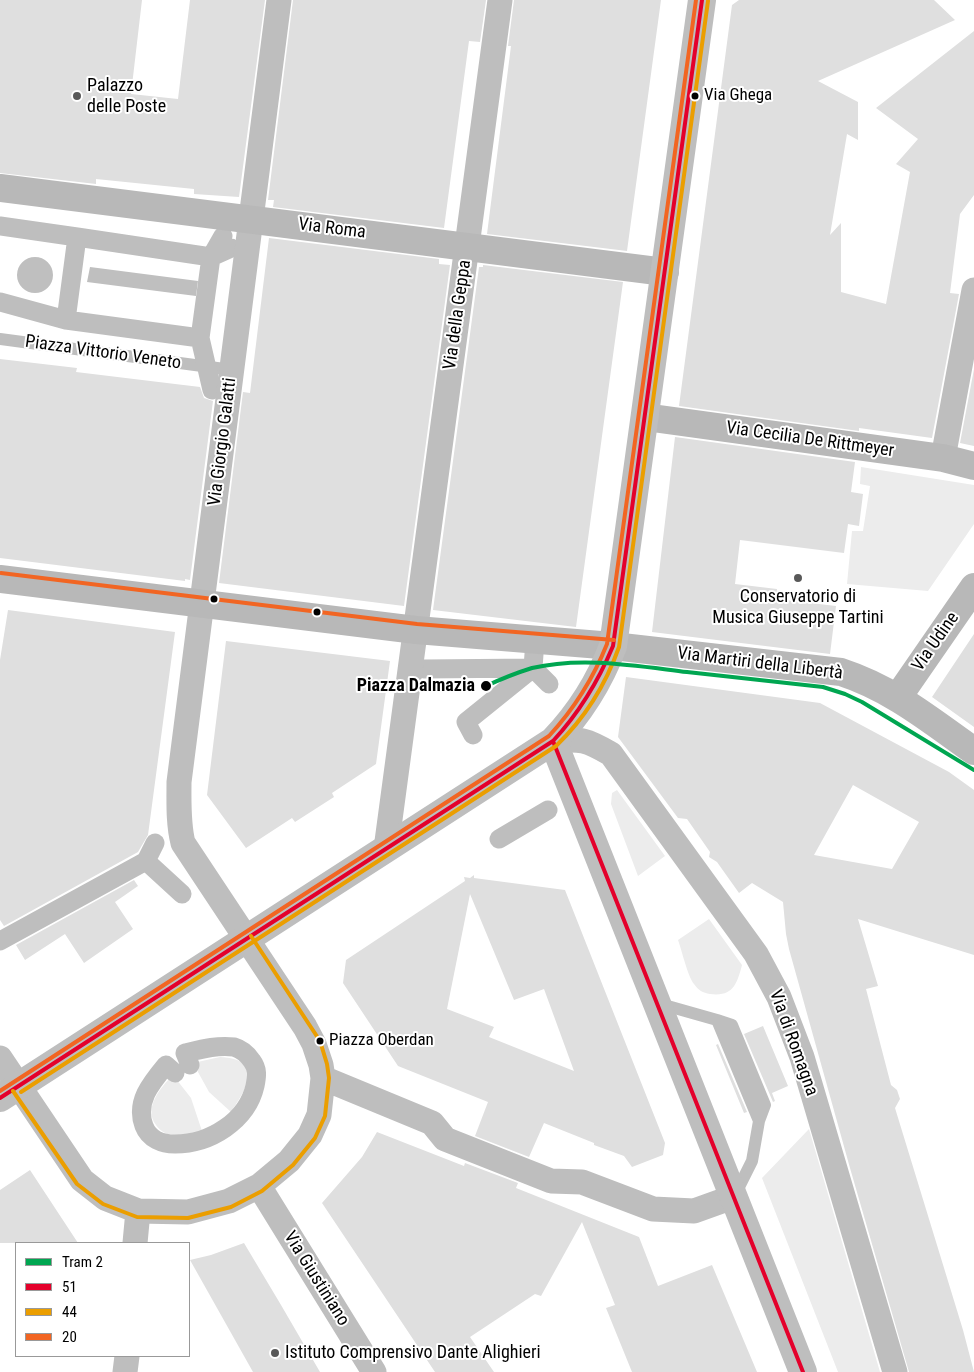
<!DOCTYPE html>
<html>
<head>
<meta charset="utf-8">
<style>
  body { margin:0 }
  #map { position:relative; width:974px; height:1372px; overflow:hidden; background:#fff; font-family:"Roboto Condensed",sans-serif }
  canvas { display:block }
  .legend { position:absolute; left:15px; top:1242px; width:175px; height:115px; box-sizing:border-box; background:#fff; border:1px solid #999; margin:0; padding:6px 9px; list-style:none; font-size:15px; color:#000 }
  .legend li { display:flex; align-items:center; gap:10px; height:25px }
  .legend b { width:25px; border:1px solid #999 }
</style>
</head>
<body>
<div id="map">
<canvas width="974" height="1372"></canvas>
<ul class="legend">
<li><b style="height:6px;background:#00a651"></b>Tram 2</li>
<li><b style="height:6px;background:#e4002b"></b>51</li>
<li><b style="height:6px;background:#eb9e00"></b>44</li>
<li><b style="height:6px;background:#f26522"></b>20</li>
</ul>
</div>
<script>
const ctx = document.querySelector('canvas').getContext('2d');
ctx.lineJoin = 'round';
function paint(path, color) { ctx.fillStyle = color; ctx.fill(path, 'evenodd'); }
function stroke(path, color, width, dash) { ctx.strokeStyle = color; ctx.lineWidth = width; ctx.lineCap = dash ? 'butt' : 'round'; ctx.setLineDash(dash || []); ctx.stroke(path); }
function write(font, color, halo, rows, align = 'center') {
  ctx.font = font + ' "Roboto Condensed",sans-serif'; ctx.lineWidth = 4; ctx.setLineDash([]); ctx.textBaseline = 'middle'; ctx.strokeStyle = halo; ctx.fillStyle = color; for (const [text, x, y, turn = 0] of rows) {
    ctx.save(); ctx.translate(x, y); ctx.rotate((+turn || 0) * Math.PI / 180); ctx.textAlign = isNaN(turn) ? turn : align; if (halo) ctx.strokeText(text, 0, 0); ctx.fillText(text, 0, 0); ctx.restore();
  }
}
paint(new Path2D(`
  M 861,467 L 974,485 L 974,524 L 928,591 L 847,584 L 852,531 L 863,531 L 870,486 L 860,484 Z
  M 617,790 L 665,856 L 638,876 L 611,804 L 612,793 Z
  M 709,919 L 742,965 C 737,984 733,997 710,994 C 703,993 698,990 694,984 C 688,977 682,951 678,940 Z
  M 220,1057 C 264,1059 247,1089 231,1112 L 209,1092 L 193,1063 Z
  M 173,1075 L 191,1098 L 202,1131 C 194,1133 184,1136 176,1135 C 167,1135 161,1132 156,1125 C 143,1108 161,1087 173,1075 Z
  M 809,1129 L 880,1372 L 838,1372 L 762,1178 Z`), '#ececec');
paint(new Path2D(`
  M17 275a18 18 0 1 1 36 0a18 18 0 1 1-36 0Z
  M 90,267 L 198,281 L 196,296 L 87,282 Z`), '#bfbfbf');
paint(new Path2D(`
  M 0,0 L 142,0 L 131,94 L 178,99 L 190,0 L 265,0 L 239,197 L 194,194 L 194,189 L 96,179 L 96,184 L 0,173 Z
  M 293,0 L 486,0 L 480,42 L 469,41 L 444,228 L 273,207 L 274,200 L 268,200 Z
  M 514,0 L 661,0 L 627,251 L 487,234 L 511,46 L 508,46 Z
  M 739,0 L 934,0 L 955,20 L 818,81 L 858,102 L 858,140 L 847,134 L 830,235 L 841,223 L 841,292 L 886,304 L 910,172 L 896,164 L 918,139 L 876,108 L 974,31 L 974,195 L 960,214 L 950,293 L 959,294 L 932,438 L 859,428 L 859,431 L 679,406 L 732,5 Z
  M 269,238 L 439,259 L 439,264 L 450,265 L 404,606 L 219,583 L 243,392 L 250,393 Z
  M 483,265 L 623,282 L 576,627 L 433,610 L 479,267 L 483,267 Z
  M 0,359 L 77,368 L 76,372 L 200,387 L 204,398 L 213,401 L 190,580 L 185,579 L 185,581 L 0,558 Z
  M 974,369 L 974,446 L 960,443 Z
  M 675,437 L 855,462 L 851,492 L 863,494 L 859,526 L 848,524 L 844,553 L 740,540 L 735,584 L 777,589 L 776,599 L 836,606 L 830,654 L 652,632 Z
  M 8,610 L 175,632 L 148,835 L 138,852 L 4,926 L 0,920 L 0,660 Z
  M 974,634 L 974,727 L 932,697 Z
  M 226,641 L 390,661 L 376,764 L 332,793 L 334,797 L 295,822 L 292,818 L 246,848 L 207,795 Z
  M 626,677 L 820,703 L 949,772 L 974,790 L 974,955 L 858,919 L 878,986 L 866,989 L 891,1085 L 897,1090 L 900,1099 L 895,1108 L 963,1330 L 974,1372 L 909,1372 L 850,1168 L 789,949 L 786,934 L 783,902 L 752,883 L 739,893 L 717,862 L 709,857 L 710,852 L 687,819 L 678,818 L 618,737 ZM 853,785 L 919,822 L 892,869 L 814,855 Z
  M 474,875 L 474,878 L 565,890 L 665,1143 L 663,1155 L 632,1167 L 624,1156 L 594,1145 L 594,1143 L 544,1123 L 529,1157 L 475,1136 L 488,1102 L 398,1066 L 343,983 L 346,960 L 465,881 L 464,877 L 470,878 ZM 470,894 L 514,1000 L 544,989 L 574,1071 L 489,1037 L 494,1027 L 447,1009 Z
  M 134,880 L 138,886 L 115,902 L 133,929 L 84,963 L 65,934 L 25,960 L 16,945 Z
  M 763,1026 L 788,1086 L 772,1093 L 775,1101 L 773,1102 L 744,1034 Z
  M 718,1044 L 747,1112 L 744,1113 L 716,1045 Z
  M 377,1132 L 464,1166 L 465,1163 L 518,1183 L 516,1188 L 639,1237 L 658,1286 L 712,1265 L 757,1372 L 632,1372 L 606,1308 L 615,1305 L 582,1222 L 541,1296 L 535,1294 L 470,1337 L 494,1372 L 435,1372 L 322,1203 L 362,1157 Z
  M 30,1170 L 78,1243 L 0,1243 L 0,1190 Z
  M 244,1243 L 281,1305 L 320,1372 L 253,1372 L 190,1260 L 211,1255 Z`), '#dfdfdf');
stroke(new Path2D(`
  M 0,339 L 232,370
  M 657,1003 L 717,1020 L 759,1121 L 752,1161 L 735,1195
  M 717,1020 L 732,1025 L 765,1105 L 759,1121`), '#bebebe', 12);
stroke(new Path2D(`
  M 0,226 L 77,237
  M 223,236 L 211,257 L 231,248
  M 0,302 L 66,320 L 200,338 L 212,390
  M 66,320 L 77,237 L 211,257 L 200,338
  M 424,669 L 533,668 L 549,684
  M 473,735 L 466,722 L 533,668 L 534,654
  M 499,839 L 548,810
  M 146,861 L 155,843
  M 0,941 L 146,861 L 182,894
  M 175,1073 L 166,1065 C 151,1083 135,1102 144,1126 C 149,1139 162,1144 175,1144 C 210,1144 247,1121 255,1086 C 257,1076 258,1069 252,1061 C 248,1055 241,1049 234,1047 C 217,1045 202,1049 185,1053 L 190,1065`), '#bebebe', 19);
stroke(new Path2D(`
  M 943,458 L 974,290
  M 553,741 C 581,738 587,740 611,754 L 756,954 L 779,997 L 802,1057 L 895,1372
  M 386,849 L 500,0
  M 0,1058 L 82,1180 L 105,1198 L 138,1211 L 188,1212 L 229,1201 L 259,1186 L 289,1161 L 310,1135 L 319,1115 L 323,1078 L 321,1065 L 314,1044 L 305,1027 L 183,843 C 178,823 179,802 179,782 L 279,0
  M 323,1078 L 432,1123 L 445,1139 L 551,1181 L 582,1182 L 653,1209 L 694,1211 L 733,1197
  M 259,1186 L 374,1372
  M 135,1243 L 138,1211
  M 125,1372 L 127,1356`), '#bebebe', 25);
stroke(new Path2D(`
  M 0,188 L 665,272
  M 645,417 L 943,458 L 974,466
  M 0,579 L 416,630 L 613,646 L 841,672 C 893,689 930,720 974,751
  M 898,697 L 974,587`), '#b8b8b8', 28);
stroke(new Path2D(`
  M 553,741 L 803,1372
  M 0,1098 L 553,741 C 580,713 599,683 613,646 L 702,0`), '#bebebe', 28);
stroke(new Path2D(`
  M 553,741 L 803,1372
  M 0,1098 L 553,741 C 579,713 598,682 613,646 L 702,0`), '#e4002b', 4);
stroke(new Path2D(`
  M 13,1091 L 77,1184 L 103,1204 L 137,1217 L 188,1218 L 231,1207 L 262,1191 L 293,1165 L 315,1138 L 325,1116 L 329,1078 L 327,1064 L 320,1041 L 251,936
  M 21,1092 L 556,746 C 584,719 606,684 619,647 L 708,1`), '#eb9e00', 4);
stroke(new Path2D(`
  M 1,573 L 417,624 L 614,640
  M 0,1091 L 549,736 C 574,709 593,679 607,644 L 696,0`), '#f26522', 4);
stroke(new Path2D(`
  M 486,686 C 501,679 516,673 532,668 C 582,656 637,666 687,672 C 732,677 778,682 823,687 L 845,694 L 862,702 L 974,770`), '#00a651', 4);
for (const [x, y, r, color] of [
  [77,96,5,"#595959"],
  [695,96,4.5,"#000"],
  [798,578,5,"#595959"],
  [214,599,4.5,"#000"],
  [317,612,4.5,"#000"],
  [486,686,6,"#000"],
  [320,1041,4.5,"#000"],
  [275,1353,5,"#595959"]
]) { const dot = new Path2D(); dot.arc(x, y, r, 0, 2 * Math.PI); ctx.fillStyle = color; ctx.fill(dot); stroke(dot, '#fff', 2); }
write('17px', '#000', '#fff', [
  ["Via Ghega",704,96],
  ["Piazza Oberdan",329,1041]
], 'left');
write('18px', '#000', '#fff', [
  ["Palazzo",87,86],
  ["delle Poste",87,107],
  ["Conservatorio di",798,597,"center"],
  ["Musica Giuseppe Tartini",798,618,"center"],
  ["Istituto Comprensivo Dante Alighieri",285,1353]
], 'left');
write('18px', '#000', '#fff', [
  ["Via Roma",332,229,7],
  ["Via della Geppa",458,315,-82],
  ["Piazza Vittorio Veneto",103,353,8],
  ["Via Cecilia De Rittmeyer",810,440,8],
  ["Via Giorgio Galatti",223,442,-83],
  ["Via Udine",936,642,-55],
  ["Via Martiri della Libertà",760,664,7],
  ["Via di Romagna",793,1043,70],
  ["Via Giustiniano",316,1279,58]
]);
write('bold 18px', '#000', '#fff', [
  ["Piazza Dalmazia",475,686]
], 'right');
</script>
</body>
</html>
